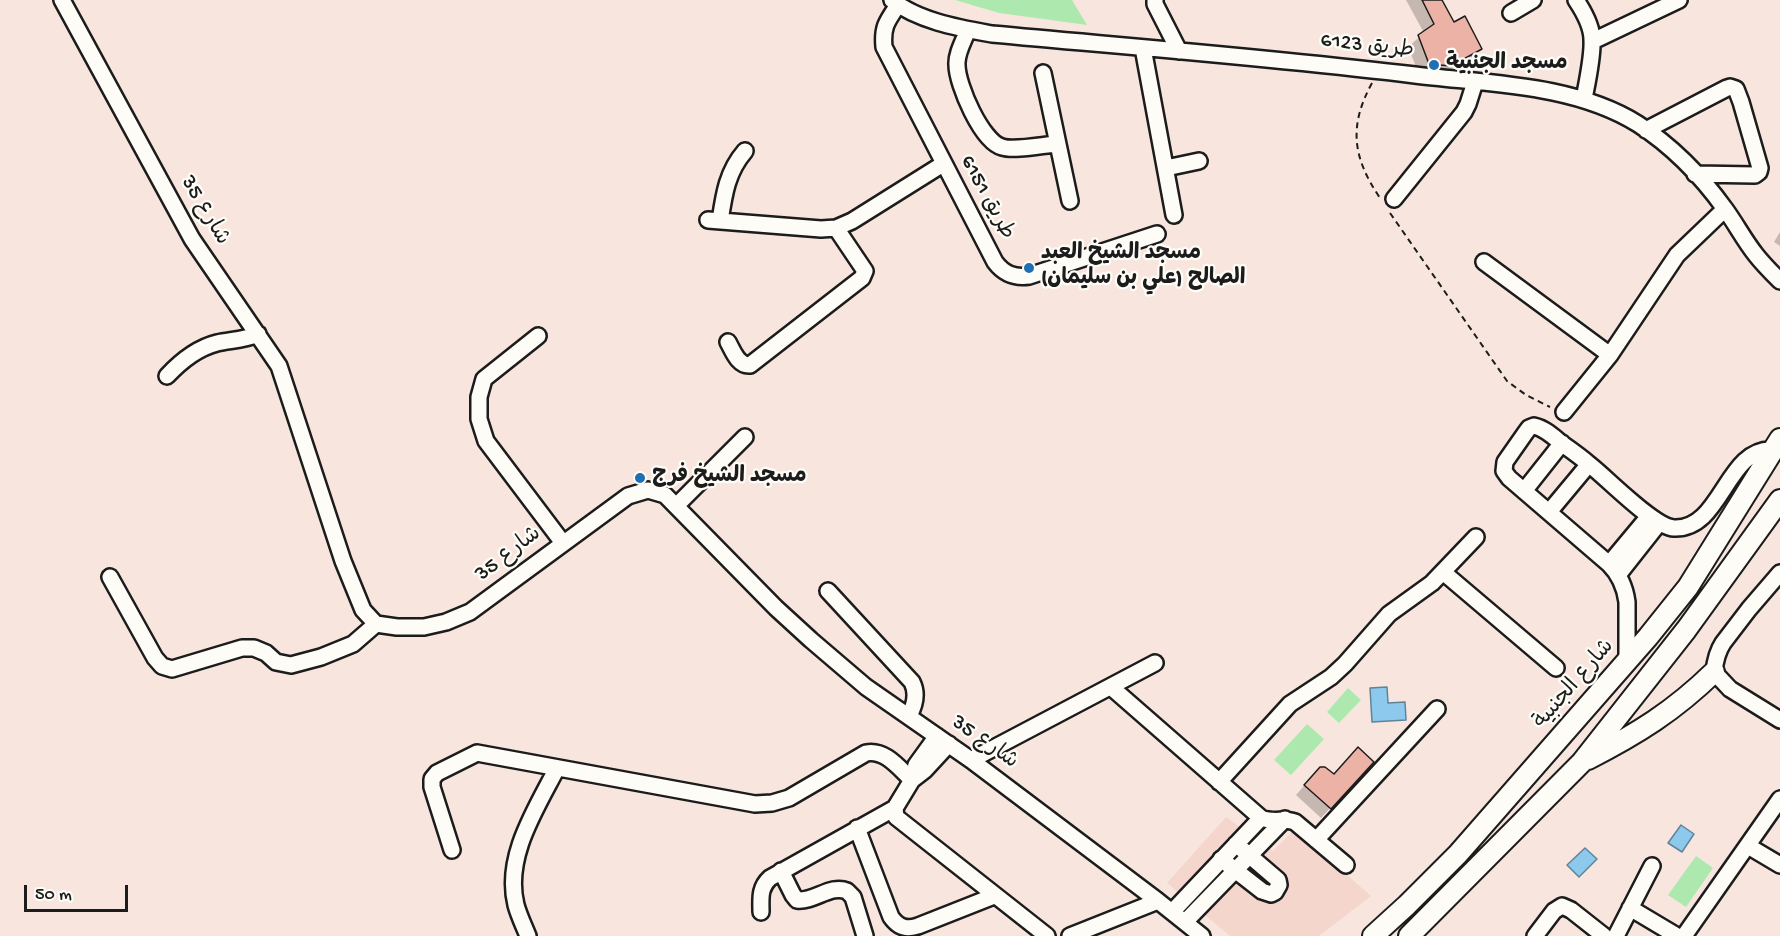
<!DOCTYPE html>
<html>
<head>
<meta charset="utf-8">
<style>
  body { margin:0 }
  #map { position:relative; width:1780px; height:936px; overflow:hidden; background:#f8e6de; font-family:"Gochi Hand",sans-serif }
  canvas { display:block }
  .scale { position:absolute; left:24px; top:885px; width:104px; height:27px; box-sizing:border-box; border:3px solid #1c1c1c; border-top:0; padding-left:8px; font-size:18px; line-height:21px; white-space:nowrap; color:#1c1c1c; -webkit-text-stroke:4px #fdfcf7; paint-order:stroke }
</style>
</head>
<body>
<div id="map">
<canvas width="1780" height="936"></canvas>
<div class="scale">50 m</div>
</div>
<script>
const ctx = document.querySelector('canvas').getContext('2d');
ctx.lineJoin = 'round';
function paint(path, color) { ctx.fillStyle = color; ctx.fill(path, 'evenodd'); }
function stroke(path, color, width, dash) { ctx.strokeStyle = color; ctx.lineWidth = width; ctx.lineCap = dash ? 'butt' : 'round'; ctx.setLineDash(dash || []); ctx.stroke(path); }
function write(font, color, halo, rows, align = 'center') {
  ctx.font = font + ' "Gochi Hand","Playpen Sans Arabic",sans-serif'; ctx.lineWidth = 4.5; ctx.setLineDash([]); ctx.textBaseline = 'middle'; ctx.strokeStyle = halo; ctx.fillStyle = color; for (const [text, x, y, turn = 0] of rows) {
    ctx.save(); ctx.translate(x, y); ctx.rotate((+turn || 0) * Math.PI / 180); ctx.textAlign = isNaN(turn) ? turn : align; if (halo) ctx.strokeText(text, 0, 0); ctx.fillText(text, 0, 0); ctx.restore();
  }
}
paint(new Path2D(`
  M 1226,817 L 1273,851 L 1295,829 L 1371,896 L 1319,936 L 1230,936 L 1167,883 Z`), '#f4d6cd');
paint(new Path2D(`
  M 955,0 L 1072,0 L 1087,25 L 999,13 Z
  M 1348,688 L 1361,700 L 1339,723 L 1327,712 Z
  M 1307,724 L 1324,739 L 1291,775 L 1274,760 Z
  M 1696,856 L 1713,868 L 1686,907 L 1668,895 Z`), '#ade9af');
const water = new Path2D(`
  M 1387,687 L 1388,703 L 1405,702 L 1406,720 L 1372,722 L 1370,688 Z
  M 1681,825 L 1694,834 L 1682,852 L 1668,843 Z
  M 1585,848 L 1597,859 L 1579,877 L 1567,865 Z`);
paint(water, '#8cc9ed');
stroke(water, '#5f8499', 1.5);
paint(new Path2D(`
  M 1406,0 L 1441,0 L 1453,24 L 1480,49 L 1470,59 L 1439,75 L 1419,74 L 1408,47 L 1424,33 Z
  M 1780,232 L 1780,246 L 1774,242 Z
  M 1372,762 L 1321,818 L 1296,795 L 1310,779 L 1333,776 Z`), '#0003');
const building = new Path2D(`
  M 1422,0 L 1442,0 L 1454,22 L 1465,16 L 1482,49 L 1451,66 L 1429,64 L 1418,35 L 1434,24 Z
  M 1358,747 L 1374,762 L 1331,809 L 1304,785 L 1320,767 L 1325,767 L 1334,774 Z`);
paint(building, '#ebb2a5');
stroke(building, '#1c1c1c', 1.5);
const minor = new Path2D(`
  M 62,0 L 192,239 L 279,366 L 343,561 L 363,610 L 376,624 L 397,627 L 424,627 L 446,622 L 470,612 L 628,496 L 648,490 L 665,495 L 776,608 L 811,640 L 866,687 L 971,760 L 1158,901 L 1202,936
  M 892,0 C 918,21 959,28 992,34 C 1133,47 1275,58 1415,75 C 1489,84 1574,84 1638,124 C 1672,146 1702,177 1725,209 C 1736,224 1744,240 1756,255 C 1763,264 1772,273 1780,281
  M 1155,0 L 1155,4 L 1179,51
  M 1576,0 C 1584,12 1592,26 1592,40 C 1593,56 1587,83 1584,99
  M 898,5 C 887,21 882,27 884,47 L 995,262 C 1004,274 1014,278 1029,276 L 1157,234
  M 1511,13 L 1533,0
  M 968,30 C 964,40 956,54 957,65 C 957,85 982,142 1002,147 C 1014,151 1043,145 1057,144
  M 1593,41 L 1679,0
  M 1143,48 L 1174,215
  M 1043,73 L 1070,201
  M 1646,130 L 1727,88 L 1730,87 L 1736,89 L 1741,102 L 1760,168 L 1759,172 L 1755,175 L 1695,174
  M 1166,168 L 1199,161
  M 1394,199 L 1464,112 L 1468,104 L 1475,82
  M 708,220 L 821,229 L 836,228 L 852,221 L 943,164
  M 720,221 C 724,194 727,172 745,151
  M 1484,262 L 1610,355
  M 538,336 L 484,379 L 479,397 L 479,419 L 486,441 L 563,543
  M 728,342 C 733,351 738,366 750,365 L 862,278 L 865,271 L 836,228
  M 167,376 C 181,361 197,348 217,343 C 231,340 245,340 258,334
  M 1564,412 L 1610,355 L 1677,255 L 1725,209
  M 1524,491 L 1562,443
  M 676,506 L 745,437
  M 1549,512 L 1589,464
  M 1609,564 L 1649,516
  M 1443,572 L 1556,668
  M 1780,573 L 1749,609 L 1723,643 C 1717,652 1715,662 1714,672 L 1730,689 L 1780,720
  M 1618,575 L 1659,523
  M 110,577 L 155,658 L 162,666 L 172,669 L 242,648 L 254,648 L 266,653 L 276,662 L 291,665 L 321,657 L 353,644 L 376,624
  M 828,591 L 912,682 C 918,694 915,705 909,716
  M 1627,663 L 1627,602 C 1625,587 1620,575 1609,564 L 1509,478 L 1504,471 L 1505,462 L 1526,432 L 1529,428 L 1534,426 C 1544,428 1553,436 1561,443 C 1571,450 1581,457 1590,465 C 1608,479 1654,527 1674,528 C 1722,530 1726,447 1773,450
  M 1111,687 L 1261,818 C 1272,823 1283,818 1295,822 L 1346,865
  M 949,744 L 925,770 L 912,780 L 895,808 L 896,817 L 1047,936
  M 971,760 L 1155,663
  M 912,780 L 916,765 L 937,736
  M 1219,782 L 1290,704 L 1331,677 L 1345,664 L 1389,614 L 1432,583 L 1476,537
  M 857,828 L 891,917 C 898,927 906,930 918,926 L 994,896
  M 1316,840 L 1437,709
  M 1748,846 L 1780,865
  M 452,850 L 432,787 L 432,779 L 437,773 L 477,753 L 755,804 L 772,803 L 789,798 L 866,753 C 885,749 899,768 912,780
  M 1221,859 L 1262,891 L 1271,894 L 1275,892 L 1279,885 L 1278,880 L 1236,844
  M 781,871 L 793,895 L 797,900 C 814,902 831,884 847,891 L 853,897 L 865,936
  M 1630,908 L 1677,936
  M 761,912 C 761,899 759,888 770,878 L 895,808
  M 1172,912 L 1261,818
  M 1185,922 L 1285,819
  M 528,936 C 524,926 519,916 516,905 C 504,857 536,809 557,768
  M 1070,936 L 1158,901
  M 1535,936 L 1554,911 L 1562,906 L 1571,910 L 1604,936
  M 1616,936 L 1652,866
  M 1684,936 L 1780,799`);
const major = new Path2D(`
  M 1588,759 C 1637,734 1674,711 1714,672
  M 1373,936 L 1407,905 L 1458,854 L 1648,637 L 1688,587 L 1780,439
  M 1409,936 L 1582,762 L 1686,630 L 1780,500`);
stroke(minor, '#1c1c1c', 20);
stroke(major, '#1c1c1c', 24);
stroke(new Path2D(`
  M 1372,83 C 1348,127 1353,158 1380,198
  M 1390,213 L 1507,381 L 1526,395 L 1550,407`), '#1c1c1c', 2, [6, 4.5]);
stroke(minor, '#fdfcf7', 15);
stroke(major, '#fdfcf7', 20);
for (const [x, y, r, color] of [
  [1434,65,6,"#1f6fb2"],
  [1029,268,6,"#1f6fb2"],
  [640,478,6,"#1f6fb2"]
]) { const dot = new Path2D(); dot.arc(x, y, r, 0, 2 * Math.PI); ctx.fillStyle = color; ctx.fill(dot); stroke(dot, '#fdfcf7', 2); }
write('22px', '#1c1c1c', '#fdfcf7', [
  ["طريق 6123",1367,47,7],
  ["طريق 6151",986,198,62],
  ["شارع 35",204,211,60],
  ["شارع 35",509,555,-37],
  ["شارع الجنبية",1575,685,-49],
  ["شارع 35",984,743,36]
]);
write('bold 22px', '#1c1c1c', '#fdfcf7', [
  ["مسجد الجنبية",1446,65],
  ["مسجد الشيخ العبد",1041,255],
  ["الصالح (علي بن سليمان)",1041,280],
  ["مسجد الشيخ فرج",652,478]
], 'left');
</script>
</body>
</html>
